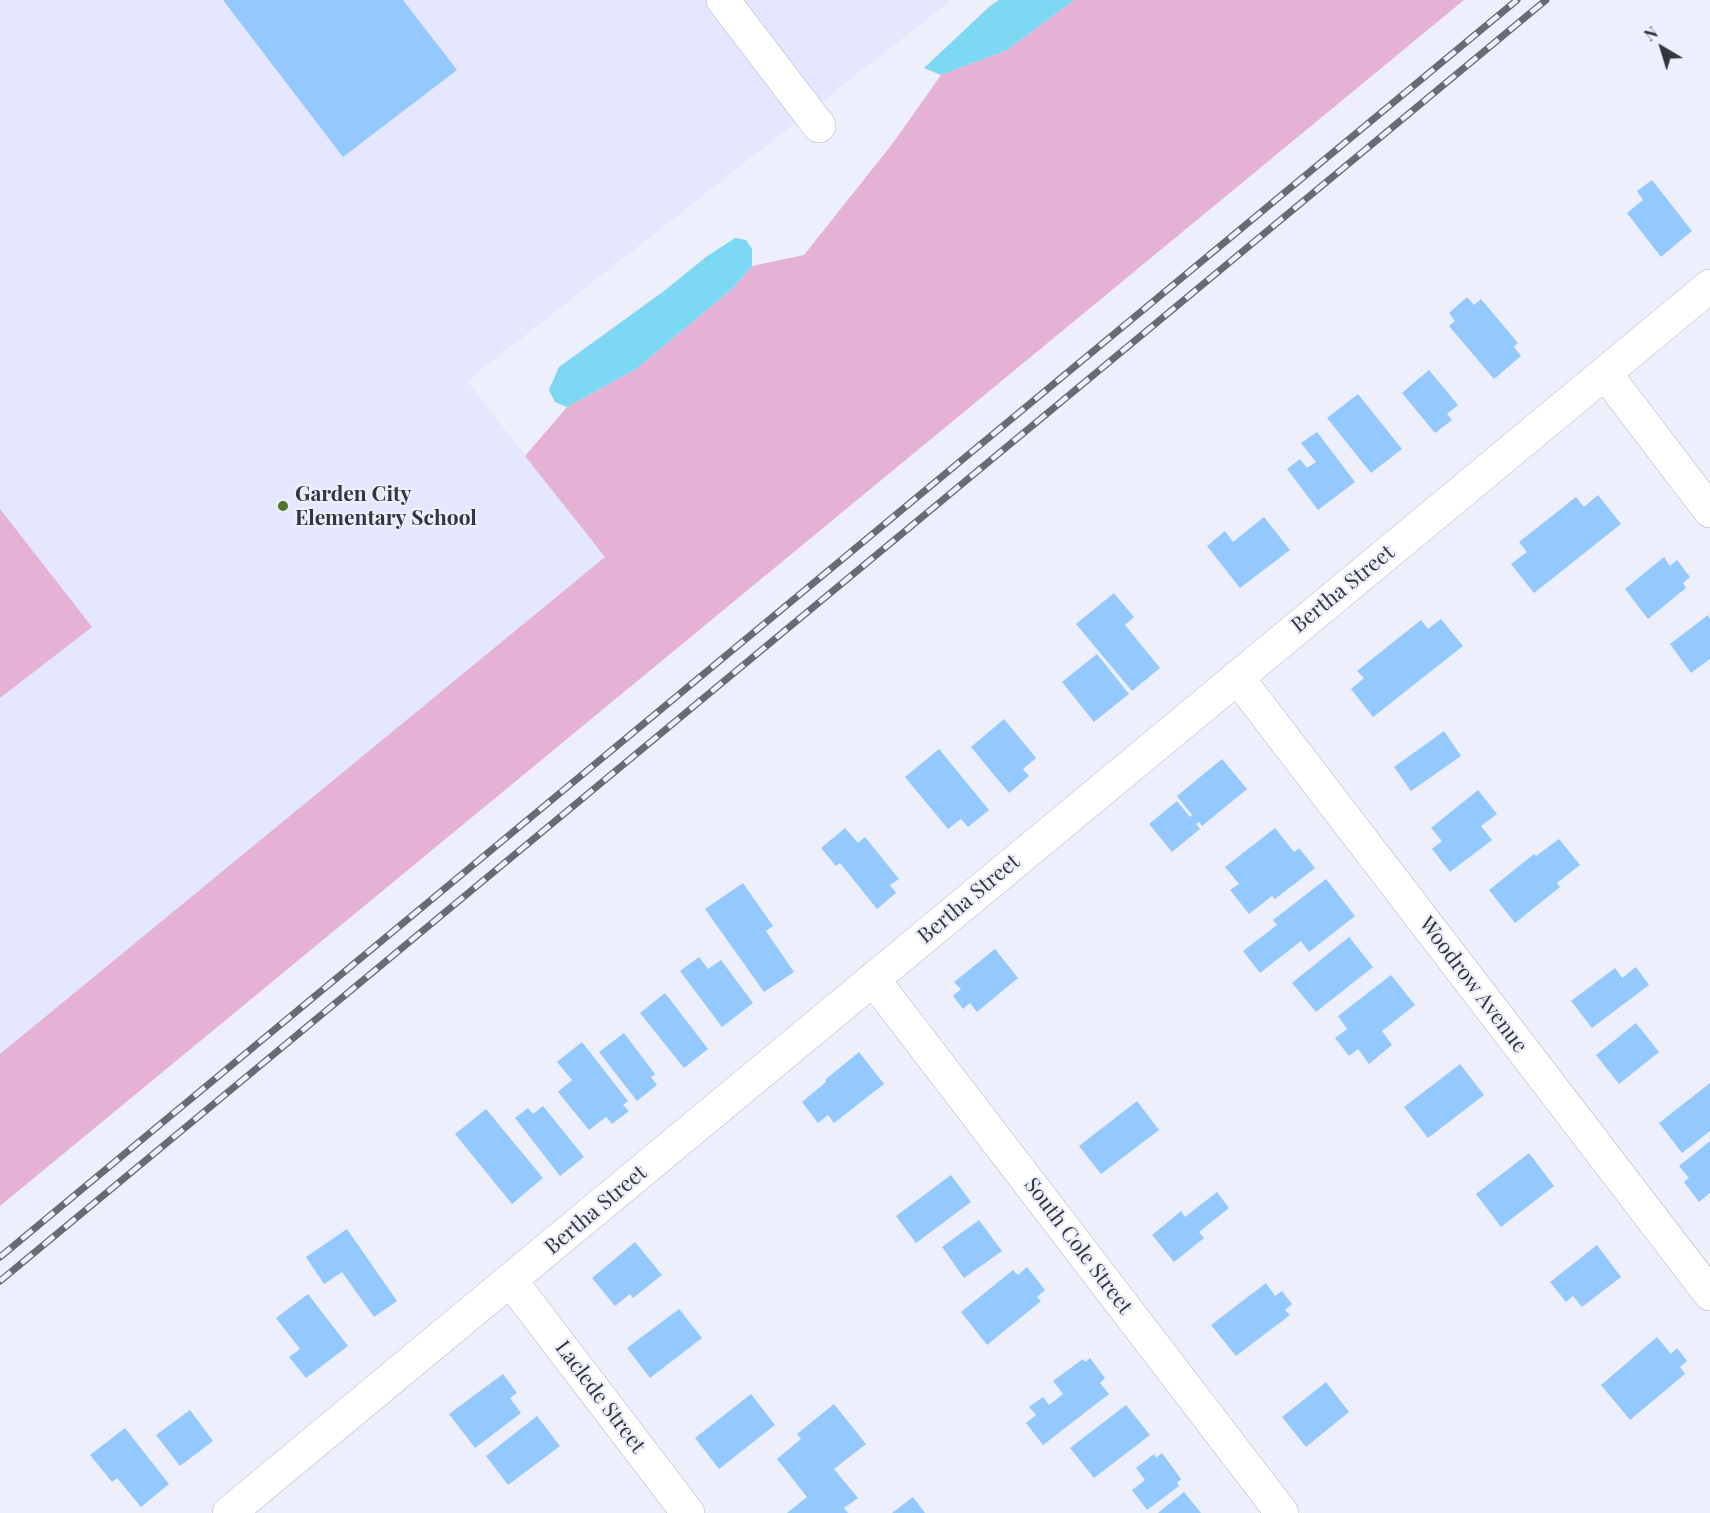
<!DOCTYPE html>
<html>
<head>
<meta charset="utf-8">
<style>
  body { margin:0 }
  #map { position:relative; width:1710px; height:1513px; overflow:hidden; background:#edeffc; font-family:"Playfair Display",serif }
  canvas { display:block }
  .north { position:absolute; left:1632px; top:18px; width:60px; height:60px; -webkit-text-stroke:4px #edeffc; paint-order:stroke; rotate:322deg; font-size:16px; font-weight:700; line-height:24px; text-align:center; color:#34353e }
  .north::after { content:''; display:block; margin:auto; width:21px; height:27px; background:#34353e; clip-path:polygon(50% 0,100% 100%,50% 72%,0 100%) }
</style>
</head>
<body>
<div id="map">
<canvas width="1710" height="1513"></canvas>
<div class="north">N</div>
</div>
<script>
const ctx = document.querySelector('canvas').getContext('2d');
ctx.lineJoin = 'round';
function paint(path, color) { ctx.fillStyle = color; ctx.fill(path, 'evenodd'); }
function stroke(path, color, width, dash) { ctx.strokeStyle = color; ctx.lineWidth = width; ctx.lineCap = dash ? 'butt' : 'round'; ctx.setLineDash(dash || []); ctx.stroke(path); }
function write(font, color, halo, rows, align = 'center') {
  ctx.font = font + ' "Playfair Display",serif'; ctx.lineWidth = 4.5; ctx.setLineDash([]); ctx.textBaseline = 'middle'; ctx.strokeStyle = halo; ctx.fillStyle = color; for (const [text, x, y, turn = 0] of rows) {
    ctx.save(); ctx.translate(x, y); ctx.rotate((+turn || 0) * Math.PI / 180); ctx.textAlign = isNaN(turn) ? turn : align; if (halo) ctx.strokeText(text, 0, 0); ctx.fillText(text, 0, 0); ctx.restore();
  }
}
paint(new Path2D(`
  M 0,0 L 951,0 L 467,381 L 605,557 L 0,1054 Z`), '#e4e7ff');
paint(new Path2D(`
  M 1074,0 L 1464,0 L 0,1206 L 0,1054 L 605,557 L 525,456 L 567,407 L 636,369 L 732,289 L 752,266 L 804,255 L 893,143 L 941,75 L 1007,50 Z
  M 0,509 L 92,627 L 0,698 Z`), '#e5b1d4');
paint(new Path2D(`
  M 999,0 L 1074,0 L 1007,50 L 941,75 L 924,68 L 990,6 Z
  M 735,238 L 746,240 L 752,249 L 752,266 L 732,289 L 636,369 L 567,407 L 555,402 L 549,390 L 559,367 L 664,291 L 706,257 Z`), '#7dd8f4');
paint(new Path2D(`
  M 223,0 L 403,0 L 457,70 L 343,157 Z
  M 1652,180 L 1692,231 L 1661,257 L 1627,213 L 1643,200 L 1637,191 Z
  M 1467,297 L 1474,305 L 1481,299 L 1518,343 L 1514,347 L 1521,356 L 1494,379 L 1449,326 L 1455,321 L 1449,313 Z
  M 1429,370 L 1458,405 L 1447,414 L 1452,420 L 1435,433 L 1402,393 Z
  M 1358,394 L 1402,449 L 1371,473 L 1327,418 Z
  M 1317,432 L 1355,482 L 1318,510 L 1287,469 L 1300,459 L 1307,468 L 1316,462 L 1301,443 Z
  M 1598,495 L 1621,524 L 1534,593 L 1511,564 L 1527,552 L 1519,542 L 1576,497 L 1584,507 Z
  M 1264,517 L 1290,550 L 1240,588 L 1207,546 L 1225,531 L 1233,542 Z
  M 1664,557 L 1670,566 L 1677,560 L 1690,577 L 1683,583 L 1686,588 L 1648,619 L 1625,589 Z
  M 1114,593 L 1134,617 L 1125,625 L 1160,668 L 1132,691 L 1076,624 Z
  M 1708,615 L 1710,619 L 1710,659 L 1691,673 L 1670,644 Z
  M 1441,619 L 1463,646 L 1373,717 L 1351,689 L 1364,678 L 1357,671 L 1421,620 L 1428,629 Z
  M 1097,654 L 1129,694 L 1094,722 L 1062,682 Z
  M 1004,719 L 1036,758 L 1023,769 L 1029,776 L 1009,793 L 971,747 Z
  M 1444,731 L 1461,756 L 1411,791 L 1394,767 Z
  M 939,749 L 989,810 L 968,827 L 961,819 L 948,829 L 905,777 Z
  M 1222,759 L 1247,789 L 1202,826 L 1199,822 L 1196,824 L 1200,829 L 1172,852 L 1149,824 L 1177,801 L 1190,817 L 1192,815 L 1177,796 Z
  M 1478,790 L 1497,814 L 1481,826 L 1492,840 L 1450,872 L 1432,849 L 1442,841 L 1431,828 Z
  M 845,828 L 858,843 L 865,837 L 899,879 L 890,885 L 896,893 L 877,909 L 840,863 L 836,866 L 821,848 Z
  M 1275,828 L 1294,852 L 1299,848 L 1315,868 L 1275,899 L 1272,896 L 1249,914 L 1230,890 L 1239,884 L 1225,867 Z
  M 1559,839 L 1580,865 L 1557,883 L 1560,887 L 1515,923 L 1489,890 L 1534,854 L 1536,856 Z
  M 1326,879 L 1355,916 L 1309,952 L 1301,941 L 1260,973 L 1243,951 L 1277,925 L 1273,920 Z
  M 743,883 L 773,926 L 766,931 L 794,972 L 764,992 L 705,909 Z
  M 1349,937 L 1373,967 L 1316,1012 L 1292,983 Z
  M 995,949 L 1018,978 L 977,1012 L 970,1003 L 963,1009 L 953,996 L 961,989 L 954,982 Z
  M 699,957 L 708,969 L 721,960 L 753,1003 L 722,1027 L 680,971 Z
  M 1636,967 L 1649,985 L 1592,1028 L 1571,1001 L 1615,968 L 1622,978 Z
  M 1391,975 L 1415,1005 L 1382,1031 L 1392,1045 L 1369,1064 L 1358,1049 L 1349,1056 L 1335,1038 L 1347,1029 L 1338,1016 Z
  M 665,993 L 708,1049 L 684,1068 L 640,1013 Z
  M 1636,1023 L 1659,1052 L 1619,1084 L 1596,1055 Z
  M 624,1033 L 655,1074 L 651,1077 L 657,1085 L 637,1101 L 599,1052 Z
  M 582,1042 L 628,1101 L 623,1105 L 629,1111 L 612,1124 L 606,1117 L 589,1130 L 558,1092 L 572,1080 L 557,1062 Z
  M 859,1052 L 884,1084 L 834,1123 L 828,1115 L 818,1123 L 802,1102 L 826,1082 L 825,1080 Z
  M 1460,1064 L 1484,1095 L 1428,1138 L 1404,1107 Z
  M 1710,1083 L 1710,1131 L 1682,1153 L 1659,1123 Z
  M 1137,1101 L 1159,1130 L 1101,1174 L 1079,1146 Z
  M 543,1106 L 584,1157 L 560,1176 L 515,1118 L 528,1108 L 533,1114 Z
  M 486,1109 L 543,1178 L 512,1204 L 455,1134 Z
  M 1710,1141 L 1710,1193 L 1699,1202 L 1684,1182 L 1689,1178 L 1679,1166 Z
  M 1529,1153 L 1554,1186 L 1501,1227 L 1476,1194 Z
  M 951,1175 L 971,1202 L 916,1243 L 896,1216 Z
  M 1217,1192 L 1229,1208 L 1199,1232 L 1204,1238 L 1174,1262 L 1152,1235 L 1181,1211 L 1185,1217 Z
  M 979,1220 L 1002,1251 L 964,1278 L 942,1247 Z
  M 347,1229 L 397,1301 L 374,1317 L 342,1272 L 324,1284 L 306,1257 Z
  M 635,1242 L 662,1275 L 633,1298 L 630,1294 L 615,1306 L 592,1278 Z
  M 1597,1245 L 1621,1277 L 1582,1307 L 1573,1296 L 1566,1302 L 1550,1282 Z
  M 1027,1267 L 1045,1290 L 1037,1297 L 1041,1301 L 987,1345 L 961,1312 L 1013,1270 L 1018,1275 Z
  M 1266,1283 L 1275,1296 L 1282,1291 L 1292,1304 L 1285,1310 L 1290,1315 L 1236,1356 L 1211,1325 Z
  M 308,1294 L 348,1346 L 306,1378 L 289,1357 L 300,1349 L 276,1318 Z
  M 679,1309 L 702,1338 L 650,1378 L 627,1348 Z
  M 1657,1337 L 1671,1354 L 1677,1348 L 1687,1361 L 1680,1367 L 1685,1374 L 1630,1420 L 1601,1385 Z
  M 1090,1358 L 1105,1378 L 1100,1383 L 1109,1394 L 1043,1445 L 1026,1423 L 1036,1415 L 1029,1407 L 1043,1397 L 1049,1405 L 1063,1394 L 1053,1381 L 1083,1359 L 1085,1362 Z
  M 503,1374 L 517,1393 L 510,1398 L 521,1413 L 475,1448 L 449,1414 Z
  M 1326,1382 L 1349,1412 L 1306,1447 L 1282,1417 Z
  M 751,1394 L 775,1425 L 719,1469 L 695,1438 Z
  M 834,1404 L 866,1444 L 834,1469 L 858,1498 L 844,1508 L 848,1513 L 787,1513 L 807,1497 L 777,1459 L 801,1439 L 797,1434 Z
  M 1126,1405 L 1150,1435 L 1094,1478 L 1070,1448 Z
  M 190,1410 L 213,1441 L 180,1466 L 156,1435 Z
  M 537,1416 L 560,1446 L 508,1485 L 486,1456 Z
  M 125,1428 L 169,1484 L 141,1507 L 117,1478 L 112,1482 L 90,1455 Z
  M 1162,1453 L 1181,1479 L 1177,1483 L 1179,1486 L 1147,1510 L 1132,1490 L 1145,1480 L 1136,1468 L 1154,1454 L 1156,1458 Z
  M 1184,1492 L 1201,1513 L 1158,1513 Z
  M 913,1497 L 925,1513 L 892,1513 Z`), '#93c9ff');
const minor = new Path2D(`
  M 723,0 L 819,126
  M 1605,373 L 1710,511
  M 1237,677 L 1710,1294
  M 873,979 L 1282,1513
  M 511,1281 L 688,1513
  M 229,1513 L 1710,286`);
stroke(minor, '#afb2c7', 34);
stroke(minor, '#fff', 33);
const rail = new Path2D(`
  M 0,1257 L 1517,0
  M 0,1281 L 1546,0`);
stroke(rail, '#686a74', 7);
stroke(rail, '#edeffc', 4.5, [14]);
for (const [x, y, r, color] of [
  [283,506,6,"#51732a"]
]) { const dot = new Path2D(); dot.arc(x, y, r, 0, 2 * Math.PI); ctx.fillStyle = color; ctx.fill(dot); stroke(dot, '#edeffc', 2); }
write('bold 21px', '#34353e', '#edeffc', [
  ["Garden City",295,494],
  ["Elementary School",295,518]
], 'left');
write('21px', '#34353e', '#edeffc', [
  ["Bertha Street",1343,589,-39],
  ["Bertha Street",969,899,-40],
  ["Woodrow Avenue",1473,985,53],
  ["Bertha Street",596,1210,-40],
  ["South Cole Street",1078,1246,53],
  ["Laclede Street",600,1397,53]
]);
</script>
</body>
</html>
